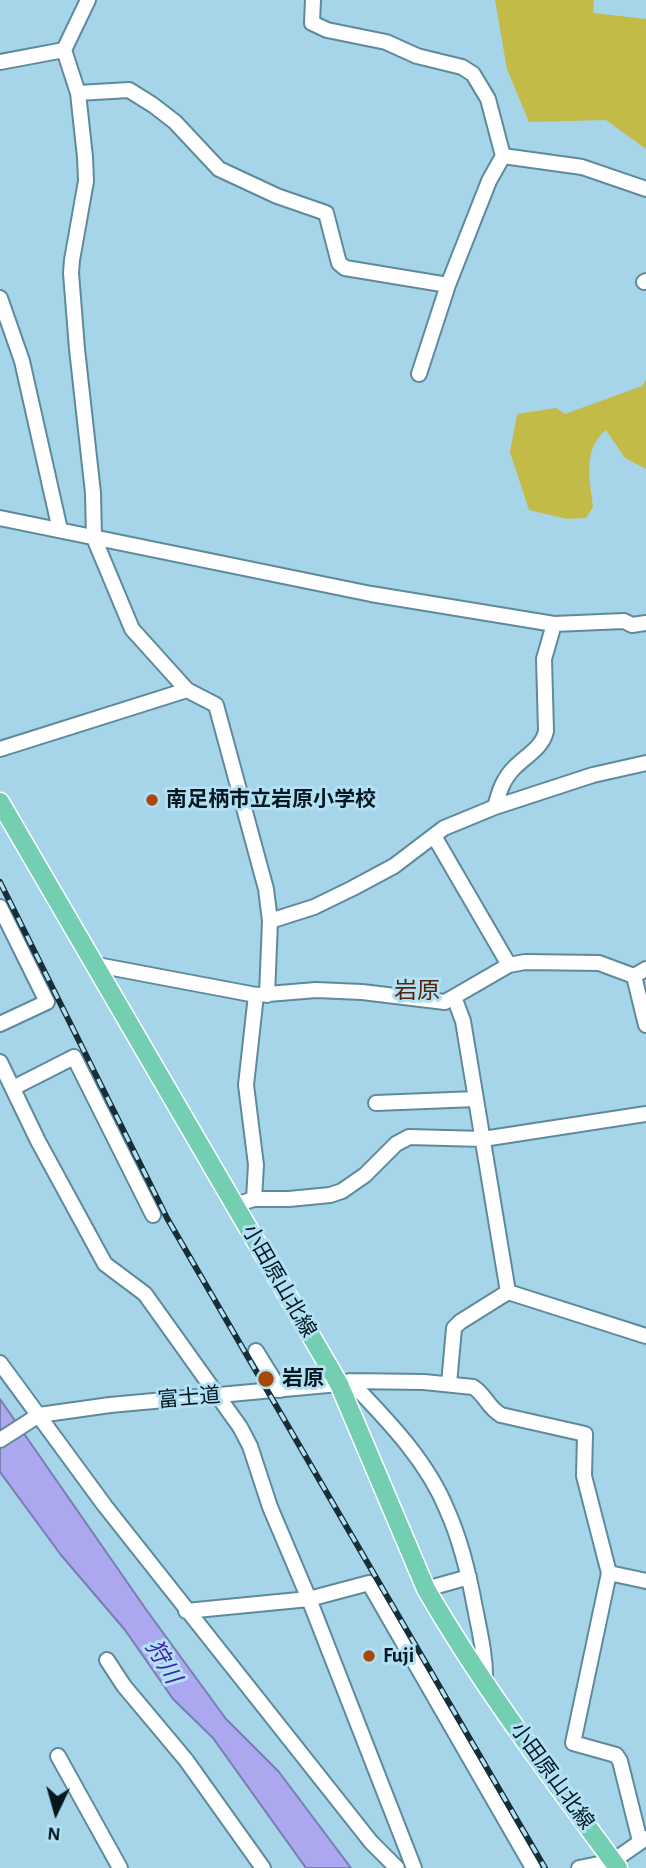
<!DOCTYPE html>
<html>
<head>
<meta charset="utf-8">
<style>
  body { margin:0 }
  #map { position:relative; width:646px; height:1868px; overflow:hidden; background:#a6d4e8; font-family:"Alegreya Sans",sans-serif }
  canvas { display:block }
  .north { position:absolute; left:21px; top:1777px; width:70px; height:70px; -webkit-text-stroke:5px #b2e1f5; paint-order:stroke; rotate:185deg; font-size:19px; font-weight:700; line-height:28px; text-align:center; color:#06181f }
  .north::after { content:''; display:block; margin:auto; width:24px; height:32px; background:#06181f; clip-path:polygon(50% 0,100% 100%,50% 72%,0 100%) }
</style>
</head>
<body>
<div id="map">
<canvas width="646" height="1868"></canvas>
<div class="north">N</div>
</div>
<script>
const ctx = document.querySelector('canvas').getContext('2d');
ctx.lineJoin = 'round';
function paint(path, color) { ctx.fillStyle = color; ctx.fill(path, 'evenodd'); }
function stroke(path, color, width, dash) { ctx.strokeStyle = color; ctx.lineWidth = width; ctx.lineCap = dash ? 'butt' : 'round'; ctx.setLineDash(dash || []); ctx.stroke(path); }
function write(font, color, halo, rows, align = 'center') {
  ctx.font = font + ' "Alegreya Sans","Noto Sans JP",sans-serif'; ctx.lineWidth = 6; ctx.setLineDash([]); ctx.textBaseline = 'middle'; ctx.strokeStyle = halo; ctx.fillStyle = color; for (const [text, x, y, turn = 0] of rows) {
    ctx.save(); ctx.translate(x, y); ctx.rotate((+turn || 0) * Math.PI / 180); ctx.textAlign = isNaN(turn) ? turn : align; if (halo) ctx.strokeText(text, 0, 0); ctx.fillText(text, 0, 0); ctx.restore();
  }
}
paint(new Path2D(`
  M 495,0 L 594,0 L 593,13 L 646,19 L 646,149 L 606,120 L 529,122 L 507,69 Z
  M 646,380 L 646,469 L 625,458 L 606,430 C 582,450 590,479 593,507 L 586,518 L 567,519 L 529,510 L 510,452 L 517,414 L 556,408 L 565,414 L 642,386 Z`), '#c3bb47');
const water = new Path2D(`
  M 0,1399 L 145,1608 L 226,1719 L 279,1772 L 351,1868 L 306,1868 L 213,1738 L 173,1699 L 125,1630 L 61,1555 L 0,1472 Z`);
paint(water, '#aba8ef');
stroke(water, '#7a7db1', 2);
const minor = new Path2D(`
  M 88,0 L 64,50 L 78,93 L 85,157 L 86,181 L 72,260 L 71,273 L 77,349 L 93,493 L 94,538 L 132,629 L 187,690 L 216,705 L 266,889 L 270,921 L 267,995
  M 0,62 L 64,50
  M 78,93 L 129,90 L 153,105 L 175,122 L 219,169 L 277,196 L 326,213 L 339,263 L 345,268 L 448,285 L 489,181 L 503,156 L 488,99 L 473,74 L 462,67 L 417,56 L 386,42 L 327,30 L 312,23 L 313,0
  M 503,156 L 582,167 L 646,189
  M 644,282 L 646,281
  M 0,298 L 22,361 L 60,530
  M 419,374 L 448,285
  M 0,518 L 371,594 L 554,624 L 624,621 L 632,625 L 646,623
  M 0,749 L 187,690
  M 495,807 C 499,792 503,779 514,768 C 526,756 543,747 546,731 L 544,659 L 554,624
  M 434,836 L 509,965
  M 0,907 L 47,1002 L 0,1024
  M 270,921 L 314,907 L 353,888 L 394,866 L 444,828 L 495,807 L 593,775 L 646,763
  M 97,965 L 256,995 L 316,990 L 362,992 L 445,1002 L 509,965 L 525,962 L 599,963 L 634,976 L 646,969
  M 634,976 L 646,1025
  M 454,997 L 463,1021 L 508,1292
  M 0,1062 L 38,1141 L 105,1264 L 145,1294 L 240,1427 L 250,1446 L 270,1507 L 309,1599 L 414,1868
  M 13,1088 L 74,1057 L 153,1215
  M 376,1103 L 476,1099
  M 254,1199 L 256,1165 L 246,1085 L 256,995
  M 235,1205 L 254,1199 L 289,1199 L 330,1195 L 342,1191 L 365,1175 L 396,1144 L 409,1137 L 483,1139 L 646,1114
  M 256,1351 L 280,1390
  M 0,1363 L 105,1506 L 371,1842 L 397,1868
  M 350,1381 C 386,1419 427,1460 447,1510 C 461,1541 469,1575 475,1608 C 480,1633 486,1658 485,1683
  M 449,1384 L 454,1328 L 460,1322 L 508,1292 L 646,1336
  M 0,1440 L 39,1415 L 110,1405 L 339,1384 L 350,1381 L 424,1382 L 473,1387 C 485,1394 488,1408 501,1415 L 585,1434 L 584,1476 L 609,1573 L 573,1743 L 616,1755 L 620,1761 L 640,1841
  M 609,1573 L 646,1581
  M 426,1589 L 469,1577
  M 186,1611 L 309,1599 L 369,1583 L 533,1868
  M 107,1660 L 124,1686 L 186,1760 L 263,1868
  M 58,1756 L 120,1868
  M 579,1868 L 613,1861 L 646,1838`);
const major = new Path2D(`
  M 0,802 L 339,1384 L 426,1589 C 482,1686 551,1777 618,1868`);
stroke(minor, '#5e8a9d', 18);
stroke(major, '#fff', 21);
stroke(minor, '#fff', 14);
stroke(major, '#73ceb2', 18);
const rail = new Path2D(`
  M 0,882 L 167,1218 L 545,1868`);
stroke(rail, '#182e36', 6);
stroke(rail, '#b2e1f5', 3.5, [10]);
for (const [x, y, r, color] of [
  [152,800,7,"#a94708"],
  [266,1379,9,"#a94708"],
  [369,1656,7,"#a94708"]
]) { const dot = new Path2D(); dot.arc(x, y, r, 0, 2 * Math.PI); ctx.fillStyle = color; ctx.fill(dot); stroke(dot, '#b2e1f5', 2.5); }
write('bold 21px', '#06181f', '#b2e1f5', [
  ["南足柄市立岩原小学校",166,800],
  ["岩原",282,1379],
  ["Fuji",383,1656]
], 'left');
write('21px', '#06181f', '#b2e1f5', [
  ["小田原山北線",279,1281,60],
  ["富士道",189,1398,-5],
  ["小田原山北線",552,1776,54]
]);
write('23px', '#55250c', '#b2e1f5', [
  ["岩原",417,991]
]);
write('italic 23px', '#4520a8', '#b2e1f5', [
  ["狩川",163,1662,59]
]);
</script>
</body>
</html>
